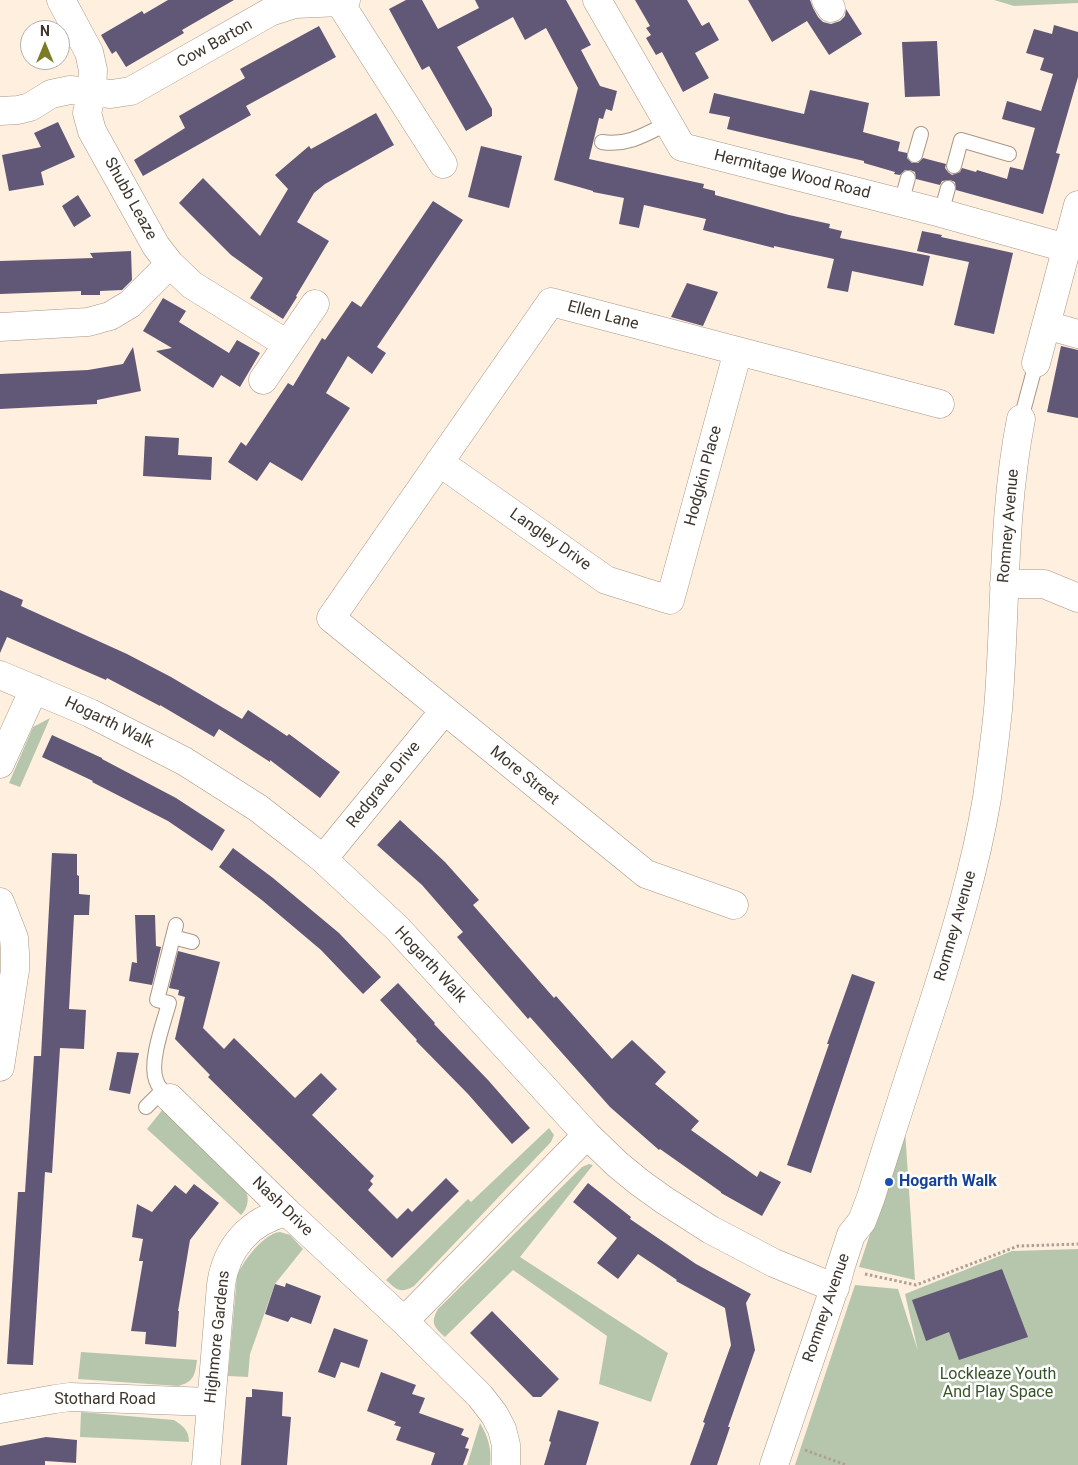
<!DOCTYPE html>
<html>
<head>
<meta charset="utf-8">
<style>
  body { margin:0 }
  #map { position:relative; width:1078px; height:1465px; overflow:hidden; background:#ffefdf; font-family:Roboto,sans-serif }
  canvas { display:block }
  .north { position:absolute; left:20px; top:20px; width:50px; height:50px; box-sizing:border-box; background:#fff; border:1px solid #b2afab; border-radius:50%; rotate:0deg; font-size:14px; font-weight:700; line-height:20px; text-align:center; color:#3e362e }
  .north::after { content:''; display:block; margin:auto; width:18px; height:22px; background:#7a7d26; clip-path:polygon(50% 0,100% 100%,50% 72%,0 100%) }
</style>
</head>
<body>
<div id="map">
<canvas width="1078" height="1465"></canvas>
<div class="north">N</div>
</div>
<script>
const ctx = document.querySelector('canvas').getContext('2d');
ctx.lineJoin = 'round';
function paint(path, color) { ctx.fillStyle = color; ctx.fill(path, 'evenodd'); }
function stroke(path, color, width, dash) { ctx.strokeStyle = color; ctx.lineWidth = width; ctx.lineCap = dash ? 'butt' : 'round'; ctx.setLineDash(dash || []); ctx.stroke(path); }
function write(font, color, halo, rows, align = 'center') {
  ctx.font = font + ' Roboto,sans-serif'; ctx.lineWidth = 5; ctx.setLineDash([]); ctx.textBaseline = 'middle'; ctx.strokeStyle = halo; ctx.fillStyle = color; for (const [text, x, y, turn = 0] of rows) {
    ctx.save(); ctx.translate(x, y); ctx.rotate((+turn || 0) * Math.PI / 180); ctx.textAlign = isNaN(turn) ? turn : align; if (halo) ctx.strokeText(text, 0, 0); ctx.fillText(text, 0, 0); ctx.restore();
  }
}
paint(new Path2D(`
  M 994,0 L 1078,0 L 1078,3 L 1014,6 Z
  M 50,718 L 20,787 L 9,783 L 33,727 Z
  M 163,1109 L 245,1189 C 250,1198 248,1208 241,1215 L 147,1129 Z
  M 549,1128 L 554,1135 L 551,1142 L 414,1286 C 400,1294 397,1290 386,1280 L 468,1199 L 471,1202 Z
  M 905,1130 L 915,1280 L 859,1267 Z
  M 589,1164 L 593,1165 L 520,1257 L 668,1353 L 651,1402 L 599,1384 L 607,1336 L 513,1270 L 445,1337 C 434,1327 430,1323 438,1309 L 582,1167 Z
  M 280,1232 L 290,1235 L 303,1249 L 275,1284 L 250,1354 L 248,1377 L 228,1376 L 237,1276 C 243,1261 264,1233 280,1232 Z
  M 1078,1249 L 1078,1465 L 795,1465 L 855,1285 L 898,1289 L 918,1351 L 905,1294 L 1012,1251 Z
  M 81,1352 L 197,1360 C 195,1375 194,1382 178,1386 L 78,1379 Z
  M 81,1412 L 174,1420 C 183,1426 189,1430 189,1442 L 80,1437 Z
  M 480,1423 C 488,1436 492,1450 490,1465 L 467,1465 Z`), '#b6c6ad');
paint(new Path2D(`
  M 168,0 L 234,0 L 182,30 L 184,33 L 126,67 L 116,51 L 112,54 L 101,35 L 142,11 L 144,14 Z
  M 406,0 L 422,0 L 438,29 L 479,8 L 475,0 L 566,0 L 591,45 L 581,50 L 600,86 L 617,91 L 612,111 L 606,109 L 603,119 L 599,118 L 589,159 L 704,184 L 703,188 L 715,191 L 715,195 L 789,215 L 830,224 L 829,228 L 842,231 L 840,238 L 930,256 L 923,286 L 852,271 L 848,292 L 827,288 L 834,259 L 774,246 L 774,248 L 703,230 L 706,219 L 644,205 L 639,228 L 619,224 L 624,198 L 593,192 L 593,191 L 554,180 L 578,88 L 546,28 L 525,40 L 513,17 L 457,47 L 492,109 L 492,116 L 466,131 L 429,66 L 422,70 L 389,9 Z
  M 635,0 L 687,0 L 702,26 L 709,22 L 719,40 L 695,53 L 709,78 L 683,92 L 662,52 L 656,55 L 646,38 L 651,35 L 646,28 L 650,26 Z
  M 748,0 L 810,0 L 813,8 L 818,17 L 823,22 L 831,24 L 840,21 L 845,16 L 846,9 L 862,34 L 829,55 L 807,21 L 772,42 Z
  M 1054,25 L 1078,32 L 1078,77 L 1056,153 L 1060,154 L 1043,214 L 956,190 L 955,182 L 950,180 L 942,181 L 940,185 L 916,179 L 915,172 L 910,170 L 905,170 L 900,175 L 894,174 L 895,172 L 864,163 L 864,161 L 727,129 L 730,117 L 709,113 L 714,93 L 804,114 L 810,90 L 869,103 L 863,132 L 900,142 L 898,151 L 907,153 L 907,158 L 912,163 L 918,163 L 923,158 L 946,164 L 945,168 L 948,172 L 952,175 L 960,172 L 962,168 L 976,172 L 977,170 L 1007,179 L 1010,167 L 1023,170 L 1035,128 L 1002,119 L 1007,101 L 1041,111 L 1053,74 L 1040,70 L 1044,58 L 1026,53 L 1034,29 L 1052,34 Z
  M 319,26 L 336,57 L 246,106 L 251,115 L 143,176 L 134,160 L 185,128 L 179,116 L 245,78 L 240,69 Z
  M 937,41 L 940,96 L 905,97 L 902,42 Z
  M 376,113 L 394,145 L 325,184 L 314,193 L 297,222 L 329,241 L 296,296 L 297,297 L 283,319 L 250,298 L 263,278 L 231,255 L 179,203 L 203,178 L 260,236 L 288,189 L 275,175 L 309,146 L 311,149 Z
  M 58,122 L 75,157 L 41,172 L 44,185 L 9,191 L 2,155 L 41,147 L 34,133 Z
  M 481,146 L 522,156 L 509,208 L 468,197 Z
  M 78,195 L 91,216 L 74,227 L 62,206 Z
  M 433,201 L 463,220 L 377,347 L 386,353 L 372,374 L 348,356 L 326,393 L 350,408 L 302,481 L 270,462 L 257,481 L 228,462 L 241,442 L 246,446 L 288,383 L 293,386 L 322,338 L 325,340 L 352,301 L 361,307 Z
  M 922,231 L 942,235 L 941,237 L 1013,253 L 994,334 L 954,325 L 969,262 L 917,251 Z
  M 131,251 L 132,280 L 122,290 L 100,291 L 100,295 L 81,295 L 81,291 L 0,294 L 0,261 L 93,258 L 90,253 Z
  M 687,283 L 718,292 L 703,326 L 671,317 Z
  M 163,298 L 186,311 L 179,322 L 229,353 L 237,340 L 260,353 L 240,387 L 221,375 L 213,388 L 156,351 L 172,348 L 143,331 Z
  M 1061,346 L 1078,350 L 1078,418 L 1047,412 Z
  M 133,347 L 141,391 L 97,400 L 97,404 L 0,409 L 0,374 L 88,370 L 123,364 Z
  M 145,436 L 179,438 L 178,455 L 212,457 L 211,480 L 143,476 Z
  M 0,590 L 23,600 L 21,606 L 127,654 L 171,677 L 242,719 L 248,710 L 287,736 L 289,734 L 340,772 L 320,798 L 270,760 L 270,762 L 219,729 L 214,737 L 160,705 L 160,706 L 107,678 L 106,680 L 7,637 L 0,653 Z
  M 52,735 L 102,758 L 102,759 L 176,798 L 225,830 L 212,851 L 168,821 L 92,782 L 93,781 L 42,757 Z
  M 400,820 L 445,862 L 479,900 L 473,905 L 554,998 L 556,996 L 612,1059 L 632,1040 L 666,1072 L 655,1084 L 699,1121 L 691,1130 L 757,1177 L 760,1171 L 781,1182 L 762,1216 L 721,1193 L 721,1192 L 660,1149 L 659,1150 L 610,1107 L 530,1017 L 528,1019 L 457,937 L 463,932 L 422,885 L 377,845 Z
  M 233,848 L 273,878 L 339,933 L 381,977 L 363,994 L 321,950 L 263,901 L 219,867 Z
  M 52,853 L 77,854 L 77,875 L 79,876 L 79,894 L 90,895 L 89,915 L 74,915 L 69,1009 L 86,1010 L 84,1049 L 60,1048 L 52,1173 L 45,1172 L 33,1365 L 7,1364 L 18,1192 L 25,1192 L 34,1056 L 41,1056 Z
  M 135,915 L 155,915 L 156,946 L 161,947 L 152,985 L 129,981 L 132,962 L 137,963 Z
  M 178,951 L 220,962 L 203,1028 L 224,1049 L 234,1038 L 295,1098 L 321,1073 L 337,1089 L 312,1115 L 374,1176 L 370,1181 L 373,1184 L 368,1190 L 397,1219 L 408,1208 L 412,1212 L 446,1178 L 459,1191 L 392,1258 L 208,1077 L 210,1075 L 175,1039 L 185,997 L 178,995 L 179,990 L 169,988 Z
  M 852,974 L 875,982 L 811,1173 L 787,1165 L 829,1044 L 827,1044 Z
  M 398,983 L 435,1023 L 434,1024 L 488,1080 L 530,1128 L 512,1144 L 468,1094 L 416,1041 L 417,1040 L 380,1000 Z
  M 117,1052 L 139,1053 L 130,1094 L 109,1090 Z
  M 588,1183 L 631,1217 L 630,1219 L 696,1264 L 751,1294 L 746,1303 L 755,1350 L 728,1427 L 730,1427 L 717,1465 L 690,1465 L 705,1423 L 703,1422 L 731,1345 L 725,1308 L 676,1281 L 677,1280 L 638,1254 L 618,1279 L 597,1263 L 617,1238 L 573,1202 Z
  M 194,1184 L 219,1203 L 190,1240 L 178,1311 L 179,1311 L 176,1347 L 145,1344 L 146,1332 L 131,1331 L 143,1261 L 139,1261 L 143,1239 L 132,1237 L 137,1204 L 152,1212 L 175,1185 L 186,1194 Z
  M 1002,1269 L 1028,1337 L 959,1360 L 949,1332 L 926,1341 L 912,1300 Z
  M 286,1283 L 321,1296 L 311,1324 L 291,1317 L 288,1322 L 265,1314 L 275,1284 L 285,1287 Z
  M 492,1311 L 559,1379 L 541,1397 L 533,1397 L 470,1333 Z
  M 334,1328 L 368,1340 L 359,1368 L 341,1362 L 335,1378 L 318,1372 Z
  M 381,1372 L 416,1385 L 412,1394 L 425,1398 L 419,1413 L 464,1429 L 461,1435 L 469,1438 L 465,1448 L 469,1449 L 463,1465 L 431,1465 L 435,1453 L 396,1440 L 401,1427 L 394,1425 L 396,1422 L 367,1411 Z
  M 252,1389 L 283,1392 L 282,1416 L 291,1417 L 287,1465 L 241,1465 L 246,1397 L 252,1397 Z
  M 558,1410 L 599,1422 L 586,1465 L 544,1465 L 551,1442 L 549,1441 Z
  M 46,1437 L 77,1440 L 76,1463 L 45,1461 L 45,1465 L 0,1465 L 0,1446 Z`), '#615776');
const service = new Path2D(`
  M 602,142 C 628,146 646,134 668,123
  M 915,155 L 921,134
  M 954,166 L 961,140 L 1009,154
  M 901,203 L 908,178
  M 941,213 L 948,188
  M 1021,419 L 1036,363
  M 173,937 L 192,942
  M 170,1098 C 164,1093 158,1087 156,1080 C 149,1061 164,1022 169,1003 L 157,1000 L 176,925
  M 146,1107 L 162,1091`);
const minor = new Path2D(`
  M 61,0 L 89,52 L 93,70 L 92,92 L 87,113 L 92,131 L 156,246 L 170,264 L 192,285 L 287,344
  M 338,0 L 443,164
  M 597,0 L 682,147 L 941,213 L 1066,248
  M 826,0 L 831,8
  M 0,111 L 18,110 L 30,107 L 51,94 L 70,90 L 111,94 L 131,91 L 270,12 L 295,4 L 341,2 L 346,0
  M 1046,325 L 1078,334
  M 0,327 L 88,322 L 110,316 L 130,304 L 170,264
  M 1036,363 L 1078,205
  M 263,380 L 315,304
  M 439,462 L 606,580 L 670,600 L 738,351
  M 1004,584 L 1044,584 L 1078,598
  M 0,675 L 90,713 L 184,761 L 258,808 L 303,843 L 323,859 L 397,928 L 587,1135 L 617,1164 L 639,1182 L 664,1200 L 711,1230 L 774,1263 L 835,1288
  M 0,764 L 34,689
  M 323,859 L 444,711
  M 0,902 L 14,938 L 15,953 L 15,970 L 0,1067
  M 734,905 L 646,874 L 331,618 L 551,302 L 940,404
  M 170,1098 L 287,1212 L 404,1321 L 480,1396 L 494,1414 L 502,1429 L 506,1445 L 506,1465
  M 404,1321 L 587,1135
  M 0,1409 L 55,1399 L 70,1397 L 211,1402
  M 206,1465 L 221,1285 C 226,1248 250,1220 287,1212
  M 774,1465 L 838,1277 L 840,1269 L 851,1235 L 862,1221 L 871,1197 C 891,1134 911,1070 932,1007 C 954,938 975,869 987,798 C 991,769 995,739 998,710 C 1006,613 1002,515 1021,419`);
stroke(service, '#a99684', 16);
stroke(minor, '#a99684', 29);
stroke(new Path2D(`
  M 865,1274 L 916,1285 L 1018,1246 L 1078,1244
  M 805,1450 L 846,1465`), '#ada194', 3, [2.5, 2.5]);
stroke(service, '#fff', 14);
stroke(minor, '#fff', 28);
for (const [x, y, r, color] of [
  [889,1182,5,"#1a4fb4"]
]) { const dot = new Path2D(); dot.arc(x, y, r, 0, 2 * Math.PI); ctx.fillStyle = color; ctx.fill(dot); stroke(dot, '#fff', 2); }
write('16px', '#3e362e', '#fff', [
  ["Cow Barton",215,44,-29],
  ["Hermitage Wood Road",792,175,14],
  ["Shubb Leaze",130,199,61],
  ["Ellen Lane",603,316,15],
  ["Hodgkin Place",704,476,-75],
  ["Romney Avenue",1009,526,-85],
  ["Langley Drive",550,540,35],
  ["Hogarth Walk",109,723,26],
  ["More Street",524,776,39],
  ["Redgrave Drive",384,785,-51],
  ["Romney Avenue",956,926,-74],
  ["Hogarth Walk",430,965,47],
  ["Nash Drive",282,1207,44],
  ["Romney Avenue",827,1308,-71],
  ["Highmore Gardens",218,1337,-84],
  ["Stothard Road",105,1400]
]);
write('bold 16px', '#164399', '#fff', [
  ["Hogarth Walk",899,1182]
], 'left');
write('16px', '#375426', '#fff', [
  ["Lockleaze Youth",998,1375],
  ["And Play Space",998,1393]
]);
</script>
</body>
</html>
